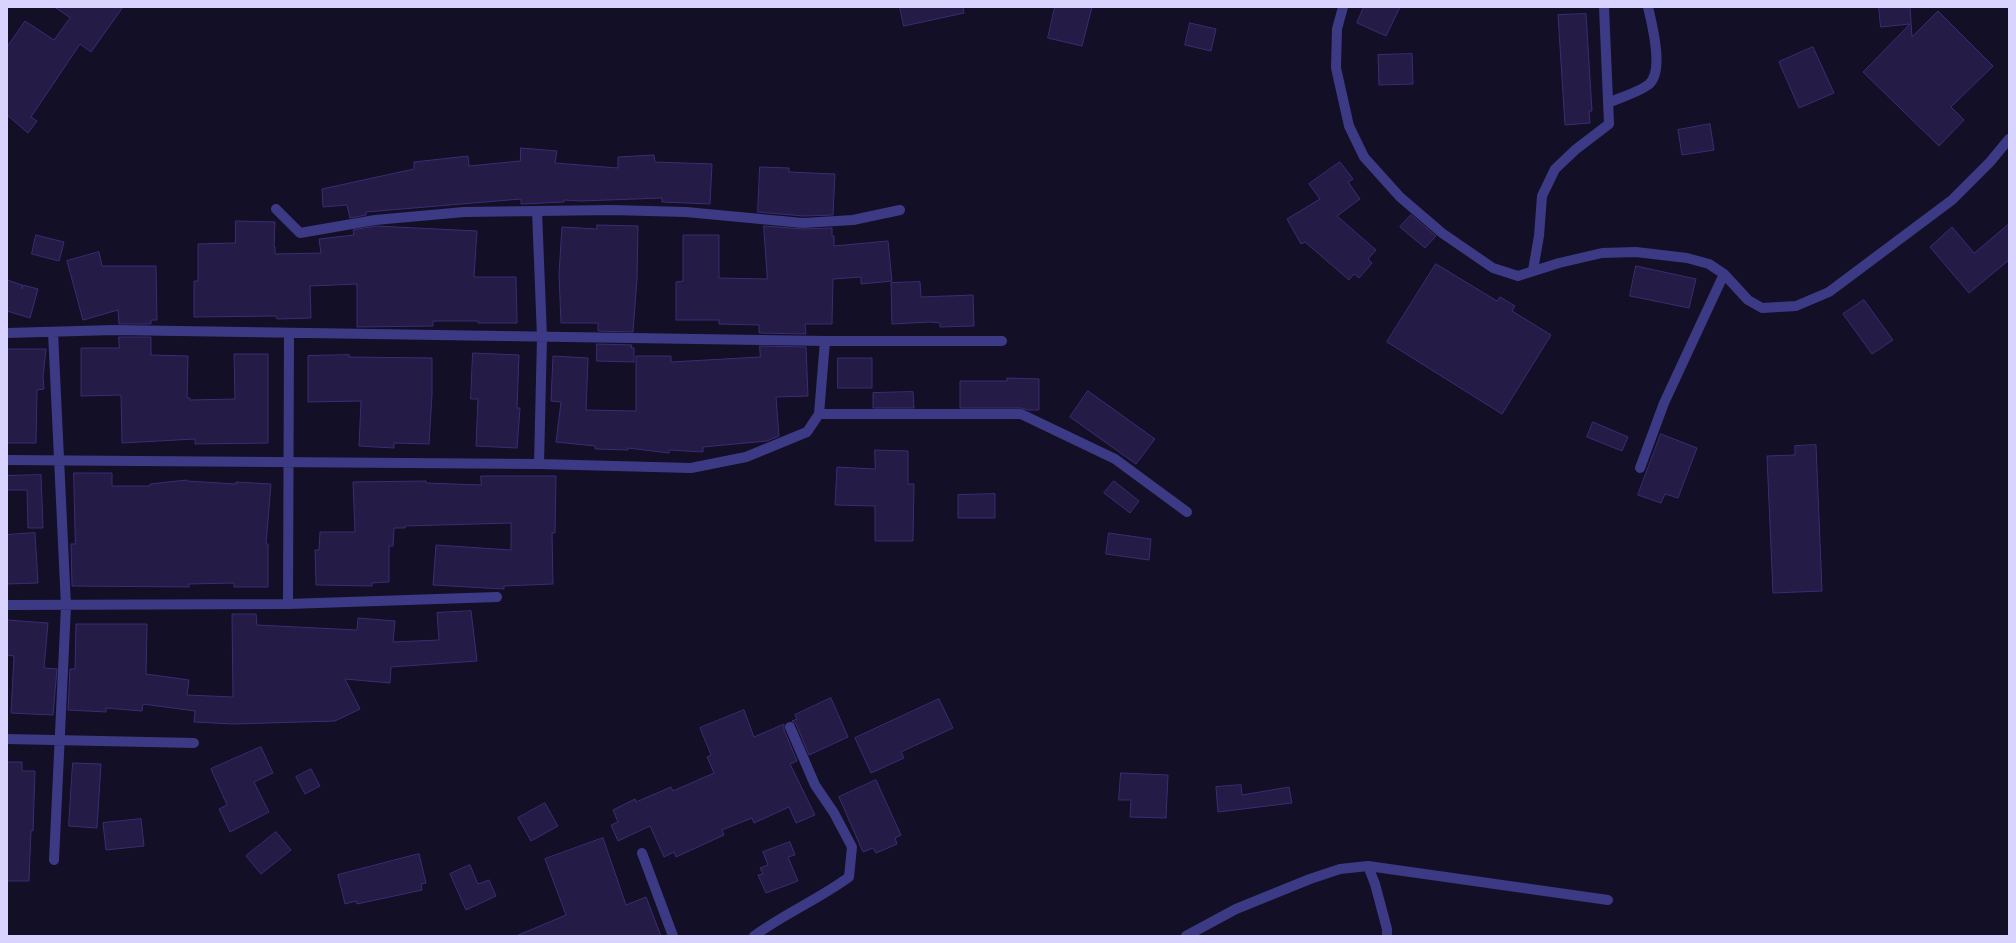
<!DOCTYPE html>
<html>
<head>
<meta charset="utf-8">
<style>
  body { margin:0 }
  #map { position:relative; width:2016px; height:943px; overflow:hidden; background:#130f26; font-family:Cabin,sans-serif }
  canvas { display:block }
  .frame { position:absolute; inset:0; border:8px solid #d9d4ff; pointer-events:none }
</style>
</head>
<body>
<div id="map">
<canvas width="2016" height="943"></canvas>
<div class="frame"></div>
</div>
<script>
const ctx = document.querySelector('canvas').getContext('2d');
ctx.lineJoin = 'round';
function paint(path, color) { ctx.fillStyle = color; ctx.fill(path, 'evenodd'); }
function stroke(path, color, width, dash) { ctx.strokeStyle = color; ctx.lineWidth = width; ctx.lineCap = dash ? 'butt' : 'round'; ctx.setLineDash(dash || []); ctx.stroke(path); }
const building = new Path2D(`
  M 55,7 L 123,7 L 91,52 L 80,44 L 31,117 L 37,121 L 28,133 L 7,115 L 7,47 L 25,21 L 54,40 L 70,18 Z
  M 900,7 L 963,7 L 964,13 L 904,26 Z
  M 1055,7 L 1092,7 L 1082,46 L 1048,38 Z
  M 1364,7 L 1400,7 L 1386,36 L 1357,23 Z
  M 1879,7 L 1910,7 L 1912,37 L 1938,11 L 1993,66 L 1951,107 L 1964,120 L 1939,146 L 1863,72 L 1910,24 L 1881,27 Z
  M 1586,14 L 1592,111 L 1589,111 L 1590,123 L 1565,125 L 1558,15 Z
  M 1190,23 L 1216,29 L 1211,51 L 1185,45 Z
  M 1813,47 L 1834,93 L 1799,108 L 1779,62 Z
  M 1412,54 L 1413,84 L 1379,85 L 1378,55 Z
  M 1710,124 L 1714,150 L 1682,155 L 1678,130 Z
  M 521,148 L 557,151 L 555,163 L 618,168 L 618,157 L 654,155 L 655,162 L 712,164 L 710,204 L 662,202 L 662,198 L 581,201 L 564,200 L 564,202 L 521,204 L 521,199 L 366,212 L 366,215 L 350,218 L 347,205 L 323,207 L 322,189 L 414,169 L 414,162 L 468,156 L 469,166 L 520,161 Z
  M 1340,162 L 1353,179 L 1348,182 L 1360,199 L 1337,216 L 1376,250 L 1368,259 L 1372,263 L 1359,278 L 1354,274 L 1349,280 L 1305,242 L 1301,244 L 1287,219 L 1320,199 L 1309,184 Z
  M 760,167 L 789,168 L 789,172 L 835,174 L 833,215 L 803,216 L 758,212 Z
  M 1411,215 L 1436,236 L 1425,248 L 1400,227 Z
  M 236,221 L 275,222 L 274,247 L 275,247 L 275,254 L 321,253 L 319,239 L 354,235 L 353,230 L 376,226 L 477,231 L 474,277 L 516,277 L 517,323 L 478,323 L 478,321 L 433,321 L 433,326 L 357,327 L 357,284 L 310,286 L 311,318 L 277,319 L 276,316 L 194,317 L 194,281 L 198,281 L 198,244 L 235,243 Z
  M 2009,224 L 2009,260 L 1969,293 L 1930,247 L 1952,227 L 1974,253 Z
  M 597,225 L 638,226 L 637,279 L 633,332 L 598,331 L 598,323 L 561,323 L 559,274 L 562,227 L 597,229 Z
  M 764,226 L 803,229 L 832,228 L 832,236 L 834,236 L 834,246 L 888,241 L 892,281 L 861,284 L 861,277 L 833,279 L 832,324 L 805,324 L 806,334 L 759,333 L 759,325 L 719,324 L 719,320 L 676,320 L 676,282 L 683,281 L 683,235 L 719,235 L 719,278 L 767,279 Z
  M 36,235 L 64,242 L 59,261 L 32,254 Z
  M 99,252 L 102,266 L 156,266 L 157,320 L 151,320 L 151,324 L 119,324 L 118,310 L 83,320 L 67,261 Z
  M 1436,264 L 1497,301 L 1500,297 L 1515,306 L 1512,311 L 1551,335 L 1502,414 L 1387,342 Z
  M 1636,266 L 1696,279 L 1689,308 L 1630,296 Z
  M 7,280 L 22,285 L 22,289 L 23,285 L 38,289 L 30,318 L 7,311 Z
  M 920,282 L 921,297 L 973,295 L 974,326 L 940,327 L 940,323 L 930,322 L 892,324 L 891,283 Z
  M 1864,300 L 1893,340 L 1872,354 L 1843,314 Z
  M 119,337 L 151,337 L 151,355 L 188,356 L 187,398 L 190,398 L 190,400 L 235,399 L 234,354 L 268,354 L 268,443 L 195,444 L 195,439 L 122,443 L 121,395 L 81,396 L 81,348 L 119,348 Z
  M 597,344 L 632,345 L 631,348 L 634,348 L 634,362 L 597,361 Z
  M 760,346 L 806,347 L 808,396 L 776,397 L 779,436 L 767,441 L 703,447 L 703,452 L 669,450 L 669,453 L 628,448 L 628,450 L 595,449 L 595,446 L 556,442 L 561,402 L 551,401 L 553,356 L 588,358 L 586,410 L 636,411 L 636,356 L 671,356 L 671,362 L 760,357 Z
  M 8,349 L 46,349 L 43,377 L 44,389 L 37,390 L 36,443 L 7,443 Z
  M 473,353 L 519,355 L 517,408 L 520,408 L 517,448 L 476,446 L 478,399 L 471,399 Z
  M 349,355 L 349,357 L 432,358 L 432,395 L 429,444 L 394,443 L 394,448 L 359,446 L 361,401 L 308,402 L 308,356 Z
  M 838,358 L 872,358 L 872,388 L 838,388 Z
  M 1007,378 L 1039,379 L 1039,410 L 1028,410 L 1021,408 L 960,408 L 960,381 L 1007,381 Z
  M 1088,391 L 1155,439 L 1136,464 L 1070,417 Z
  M 913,392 L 914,408 L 873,408 L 873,393 Z
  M 1593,422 L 1628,437 L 1622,451 L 1587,437 Z
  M 1661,434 L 1697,448 L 1678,498 L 1665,494 L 1661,503 L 1638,495 Z
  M 1816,445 L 1822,591 L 1773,593 L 1767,456 L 1795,455 L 1795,446 Z
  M 875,450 L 908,451 L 908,484 L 914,484 L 913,541 L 875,541 L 875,506 L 835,505 L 837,467 L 875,469 Z
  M 74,473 L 112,473 L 112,486 L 150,486 L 150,484 L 187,480 L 187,481 L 236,484 L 236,482 L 271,484 L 266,544 L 268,544 L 268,587 L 234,587 L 234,583 L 189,584 L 189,587 L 72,586 L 71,544 L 75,544 Z
  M 41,475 L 43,528 L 28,528 L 27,490 L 7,490 L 7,476 Z
  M 481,476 L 556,476 L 555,533 L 552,533 L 553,584 L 504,586 L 504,589 L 433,585 L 436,545 L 511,550 L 511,523 L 405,526 L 405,528 L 394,528 L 393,546 L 389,546 L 389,582 L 372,583 L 372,586 L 316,585 L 315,550 L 319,550 L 320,532 L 355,532 L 353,482 L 426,481 L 426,483 L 481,485 Z
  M 1114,481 L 1139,501 L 1130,513 L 1104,493 Z
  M 995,494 L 995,518 L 958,518 L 958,495 Z
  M 35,533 L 38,583 L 7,584 L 7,535 Z
  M 1109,533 L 1151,539 L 1149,560 L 1106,554 Z
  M 471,611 L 477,661 L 391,667 L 390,683 L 345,679 L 360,709 L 335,721 L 233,724 L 194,722 L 195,711 L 143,704 L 142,711 L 106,708 L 106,712 L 68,710 L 70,669 L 75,669 L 76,624 L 147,624 L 146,674 L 189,680 L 187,695 L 233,697 L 232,614 L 256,614 L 257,625 L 357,630 L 358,618 L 395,621 L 393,642 L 439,640 L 437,613 Z
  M 7,620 L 48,623 L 44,668 L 57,669 L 53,715 L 11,713 L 14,656 L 7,655 Z
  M 831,698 L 848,737 L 809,755 L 796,724 L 792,721 L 797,719 L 795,715 Z
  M 939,699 L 953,728 L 901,752 L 904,758 L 871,773 L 855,738 Z
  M 744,710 L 754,737 L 784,724 L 784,730 L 797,761 L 790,764 L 815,815 L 796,823 L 789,807 L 754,823 L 752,818 L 722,830 L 724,835 L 676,857 L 674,852 L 664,857 L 650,826 L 618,841 L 611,825 L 618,822 L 613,810 L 635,799 L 636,802 L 671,787 L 673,791 L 714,773 L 707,757 L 711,755 L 700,728 Z
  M 261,747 L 273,773 L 254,782 L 269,812 L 230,832 L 219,809 L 227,805 L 211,769 Z
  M 7,762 L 22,762 L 22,771 L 35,771 L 33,831 L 31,830 L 29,881 L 7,881 Z
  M 73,763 L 101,764 L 97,828 L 69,826 Z
  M 311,769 L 320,786 L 305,794 L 296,777 Z
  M 1121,773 L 1168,775 L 1166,818 L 1130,817 L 1131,800 L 1119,800 Z
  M 876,780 L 901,835 L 895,838 L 897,844 L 876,853 L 873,848 L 863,852 L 839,797 Z
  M 1241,785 L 1242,795 L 1289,787 L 1292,803 L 1218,812 L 1216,787 Z
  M 545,803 L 558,826 L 531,841 L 518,818 Z
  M 141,819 L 144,846 L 106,850 L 103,823 Z
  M 276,832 L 291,850 L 261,874 L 246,856 Z
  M 603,838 L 626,905 L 646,897 L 661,936 L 516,936 L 566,915 L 545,859 Z
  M 790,842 L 795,855 L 788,857 L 798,881 L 766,893 L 758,875 L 763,874 L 760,868 L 768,865 L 763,852 Z
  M 419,854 L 426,883 L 421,884 L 422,890 L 357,904 L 356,901 L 345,904 L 338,875 Z
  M 470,865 L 478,884 L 489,880 L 496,896 L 466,910 L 450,874 Z`);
paint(building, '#241b47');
stroke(building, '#3b2d73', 1);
stroke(new Path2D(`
  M 1343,7 L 1337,29 L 1336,68 L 1349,126 L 1364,157 L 1400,197 L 1442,233 L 1493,268 L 1518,276 L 1559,263 L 1602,253 L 1636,252 L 1687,258 L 1709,264 L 1724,274 L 1748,300 L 1762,308 L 1796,306 L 1829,292 L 1952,200 L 1990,162 L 2009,139
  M 1608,103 C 1621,97 1637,93 1648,85 C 1665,73 1652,24 1648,7
  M 276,209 L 300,233 L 375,220 L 464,212 L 611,210 L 686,212 L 803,223 L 853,220 L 900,210
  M 537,211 L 542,337 L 539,464
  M 1533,270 L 1539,236 L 1542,196 L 1555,169 L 1575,150 L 1609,124 L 1604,7
  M 53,332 L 66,606 L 54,860
  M 7,333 L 114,330 L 825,341 L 1002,341
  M 819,414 L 1021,414 L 1115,459 L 1187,512
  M 7,460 L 539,464 L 691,468 L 746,457 L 807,432 L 819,414 L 825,341
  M 1640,468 L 1664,403 L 1724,274
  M 288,604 L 289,333
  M 7,605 L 288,604 L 497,597
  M 7,739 L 194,743
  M 642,853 L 673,936
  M 1368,866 L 1375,884 L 1387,929 L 1387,936
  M 754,936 C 784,914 819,899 849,877 L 852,847 L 834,813 L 815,785 L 790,727
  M 1186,936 L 1236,909 L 1310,879 L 1340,869 L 1368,866 L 1608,900`), '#3d3a85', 10);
</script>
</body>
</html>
